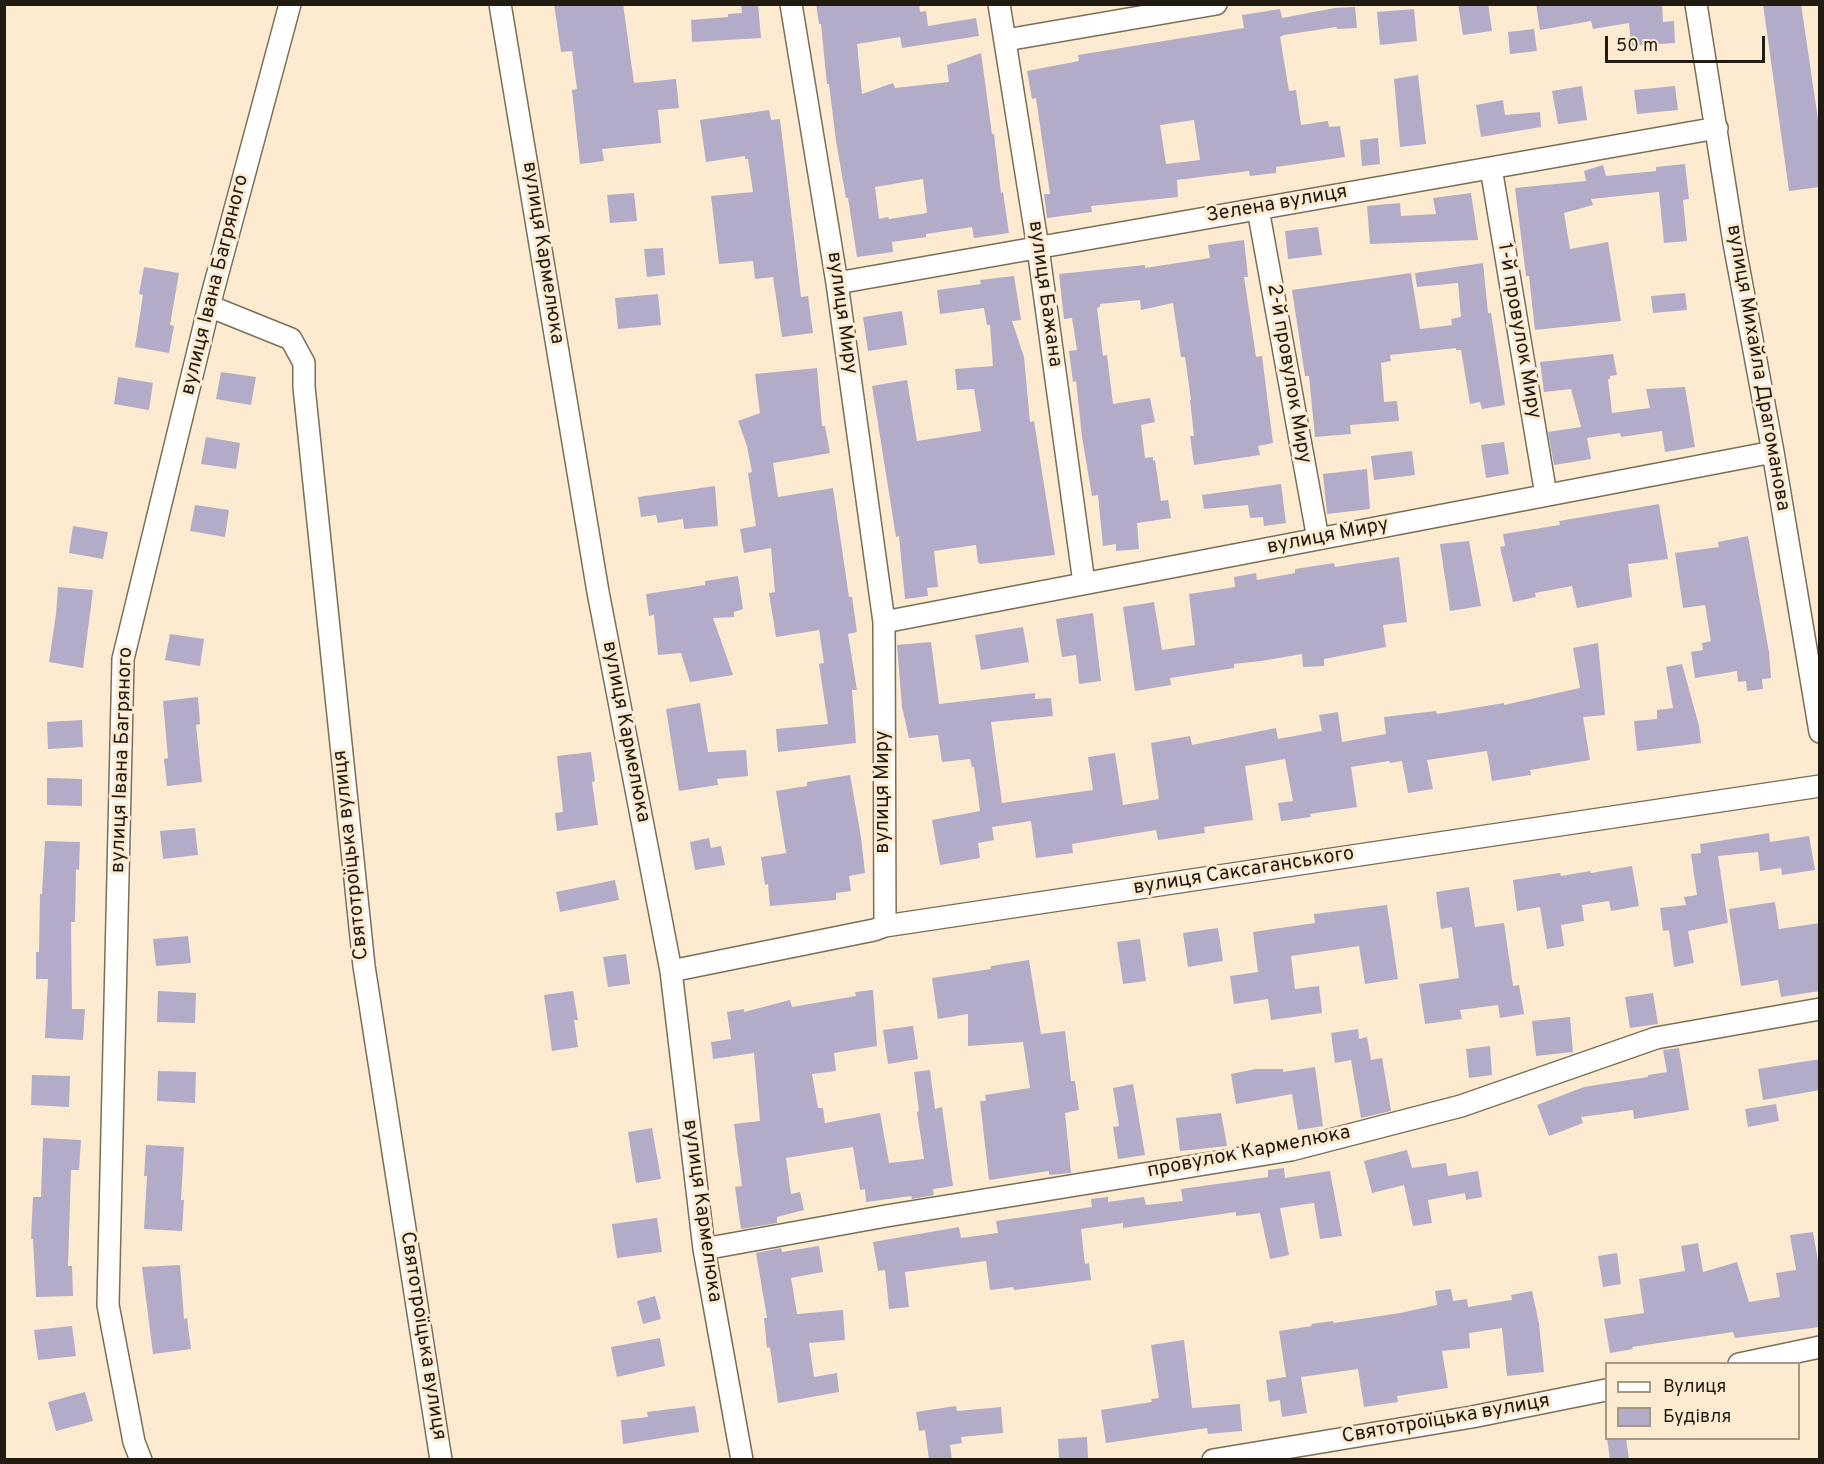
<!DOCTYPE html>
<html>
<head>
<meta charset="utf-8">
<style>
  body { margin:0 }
  #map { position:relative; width:1824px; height:1464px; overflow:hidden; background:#fcebd1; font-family:Overpass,sans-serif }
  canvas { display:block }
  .frame { position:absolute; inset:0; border:6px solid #211b12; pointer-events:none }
  .legend { position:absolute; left:1605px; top:1362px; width:195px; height:78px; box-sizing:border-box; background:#fcebd1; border:2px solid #a49885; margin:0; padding:8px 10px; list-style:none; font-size:18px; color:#211b12 }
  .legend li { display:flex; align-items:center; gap:12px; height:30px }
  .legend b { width:30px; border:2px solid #a49885 }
  .scale { position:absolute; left:1605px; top:36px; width:160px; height:27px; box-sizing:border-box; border:3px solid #211b12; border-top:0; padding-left:8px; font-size:18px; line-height:21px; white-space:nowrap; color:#211b12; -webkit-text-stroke:4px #fcebd1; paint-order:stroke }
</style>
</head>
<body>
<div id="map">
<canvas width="1824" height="1464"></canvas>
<div class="frame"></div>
<ul class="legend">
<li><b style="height:8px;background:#fff"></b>Вулиця</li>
<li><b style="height:16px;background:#b2acc8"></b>Будівля</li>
</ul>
<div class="scale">50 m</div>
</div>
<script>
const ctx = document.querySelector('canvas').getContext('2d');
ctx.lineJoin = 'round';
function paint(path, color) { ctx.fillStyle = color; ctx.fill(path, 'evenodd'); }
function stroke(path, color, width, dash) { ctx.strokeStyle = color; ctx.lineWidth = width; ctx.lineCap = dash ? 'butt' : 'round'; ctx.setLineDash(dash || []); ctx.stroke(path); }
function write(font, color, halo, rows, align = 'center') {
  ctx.font = font + ' Overpass,sans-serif'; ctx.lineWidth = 6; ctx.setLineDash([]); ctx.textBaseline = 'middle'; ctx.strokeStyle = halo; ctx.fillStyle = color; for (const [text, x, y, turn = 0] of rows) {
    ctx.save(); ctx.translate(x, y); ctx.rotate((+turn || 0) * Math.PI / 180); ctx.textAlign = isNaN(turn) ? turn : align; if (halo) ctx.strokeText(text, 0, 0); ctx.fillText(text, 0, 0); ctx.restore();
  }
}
paint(new Path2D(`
  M 554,4 L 623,4 L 634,83 L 676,79 L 679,108 L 658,110 L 661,143 L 602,149 L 604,161 L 580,164 L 572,90 L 577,89 L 572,51 L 561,52 Z
  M 741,4 L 758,4 L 761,38 L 692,42 L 691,20 L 728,17 L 728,14 L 742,13 Z
  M 816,4 L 919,4 L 920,12 L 926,11 L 928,26 L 976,18 L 979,36 L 902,48 L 900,37 L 857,44 L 862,94 L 893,83 L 895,88 L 949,82 L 947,65 L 981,53 L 992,134 L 994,134 L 1001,193 L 1003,192 L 1009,233 L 974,238 L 972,227 L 926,234 L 926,237 L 892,242 L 893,252 L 857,257 L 848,198 L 846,198 L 836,141 L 829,84 L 827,84 L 821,24 L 819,24 ZM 923,179 L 927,213 L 889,219 L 888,217 L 879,219 L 875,187 Z
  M 1458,4 L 1488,4 L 1492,31 L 1463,35 Z
  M 1536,4 L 1662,4 L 1663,22 L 1674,21 L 1675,43 L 1631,46 L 1629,23 L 1593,29 L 1591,21 L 1540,30 Z
  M 1763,4 L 1801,4 L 1820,133 L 1820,187 L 1789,191 Z
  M 1355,7 L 1357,28 L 1337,29 L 1336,27 L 1284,35 L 1280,37 L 1289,91 L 1296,90 L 1301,125 L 1328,121 L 1329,127 L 1340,126 L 1345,157 L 1276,167 L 1276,173 L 1250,176 L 1249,171 L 1177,180 L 1178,197 L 1091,206 L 1092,212 L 1047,218 L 1044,194 L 1050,194 L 1036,98 L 1032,99 L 1027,71 L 1079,61 L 1078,55 L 1244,28 L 1242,15 L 1280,9 L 1282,18 L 1335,8 ZM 1194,120 L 1200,160 L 1166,164 L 1160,125 Z
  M 1414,9 L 1417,41 L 1380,45 L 1377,12 Z
  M 1534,29 L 1537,51 L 1510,54 L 1508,32 Z
  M 1418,75 L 1426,144 L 1400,147 L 1394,79 Z
  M 1582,86 L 1587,120 L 1558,124 L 1552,91 Z
  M 1675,86 L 1678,110 L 1637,114 L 1634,90 Z
  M 1503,100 L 1505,115 L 1540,112 L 1541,127 L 1481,137 L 1476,105 Z
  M 769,110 L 771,120 L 780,119 L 801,297 L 808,296 L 813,333 L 782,337 L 773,277 L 755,279 L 753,261 L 719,264 L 711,196 L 753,192 L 748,159 L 745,159 L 745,156 L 706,162 L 700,120 Z
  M 1378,138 L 1380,164 L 1362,166 L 1360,140 Z
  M 1685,164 L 1689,199 L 1683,200 L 1687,241 L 1664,243 L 1659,192 L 1591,199 L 1593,205 L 1564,213 L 1570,249 L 1608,242 L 1621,321 L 1535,330 L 1529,276 L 1526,276 L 1515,188 L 1586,181 L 1584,171 L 1603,165 L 1606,176 L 1656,171 L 1656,167 Z
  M 634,193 L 637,221 L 610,223 L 607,195 Z
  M 1471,193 L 1478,240 L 1370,244 L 1367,206 L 1400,203 L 1401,216 L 1436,214 L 1433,198 Z
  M 1318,227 L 1322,255 L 1288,259 L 1285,231 Z
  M 1244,240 L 1248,277 L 1244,277 L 1256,357 L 1262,356 L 1273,443 L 1258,446 L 1260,455 L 1194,465 L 1190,436 L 1194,436 L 1190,400 L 1191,400 L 1185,357 L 1181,357 L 1173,303 L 1141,310 L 1140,300 L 1100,304 L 1100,307 L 1097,308 L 1103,356 L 1107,355 L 1113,404 L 1150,398 L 1155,422 L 1141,425 L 1145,458 L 1153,457 L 1153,461 L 1155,460 L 1161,501 L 1168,500 L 1171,518 L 1137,523 L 1139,549 L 1116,551 L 1116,544 L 1103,546 L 1098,495 L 1092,496 L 1082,437 L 1076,381 L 1073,382 L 1069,351 L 1077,350 L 1072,318 L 1064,319 L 1059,274 L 1145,265 L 1145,268 L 1210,258 L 1208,245 Z
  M 663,248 L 665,275 L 647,277 L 644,249 Z
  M 1483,263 L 1488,313 L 1491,313 L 1505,405 L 1482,409 L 1480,402 L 1470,404 L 1461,350 L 1456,350 L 1456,348 L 1390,355 L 1391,361 L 1381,363 L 1384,402 L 1397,401 L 1399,421 L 1350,425 L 1351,434 L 1315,437 L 1309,376 L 1305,376 L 1292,290 L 1411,273 L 1420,329 L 1452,325 L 1451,319 L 1461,317 L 1458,283 L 1417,287 L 1415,273 Z
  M 144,267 L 179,273 L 170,325 L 174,326 L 169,353 L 135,347 L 143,295 L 139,294 Z
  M 1014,276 L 1021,320 L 1012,321 L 1024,357 L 1030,422 L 1034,421 L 1055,555 L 980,564 L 978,562 L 976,545 L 934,551 L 938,587 L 927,588 L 928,596 L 905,599 L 899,536 L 896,537 L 872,386 L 907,380 L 917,441 L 981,431 L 974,389 L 957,390 L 955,369 L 993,366 L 990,325 L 987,325 L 984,308 L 940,314 L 937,290 L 981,284 L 980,280 Z
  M 1685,293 L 1687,310 L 1653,313 L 1651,296 Z
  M 658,294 L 661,325 L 618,329 L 615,298 Z
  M 902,311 L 907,345 L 868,351 L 863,317 Z
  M 1613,354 L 1617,375 L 1610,376 L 1610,379 L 1608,379 L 1612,413 L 1650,408 L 1646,389 L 1685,387 L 1695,447 L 1665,452 L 1662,431 L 1621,437 L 1620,433 L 1587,438 L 1591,459 L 1554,465 L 1548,432 L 1581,427 L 1571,389 L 1544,392 L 1540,362 Z
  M 817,368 L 822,426 L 825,426 L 830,453 L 773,463 L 778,497 L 833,488 L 849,597 L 852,597 L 857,632 L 848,634 L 857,690 L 852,690 L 856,743 L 778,752 L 776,729 L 828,724 L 819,664 L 824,663 L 819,630 L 776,637 L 769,593 L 775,592 L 771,548 L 744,553 L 740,529 L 756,526 L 748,473 L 752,472 L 747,446 L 738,421 L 760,413 L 755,374 Z
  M 221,372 L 256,377 L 251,405 L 216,399 Z
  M 118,377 L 153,383 L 149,410 L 114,404 Z
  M 206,437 L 240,443 L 236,469 L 201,464 Z
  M 1504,442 L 1509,474 L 1486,478 L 1481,445 Z
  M 1412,451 L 1415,475 L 1374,480 L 1371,456 Z
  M 1367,469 L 1370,509 L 1327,514 L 1323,474 Z
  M 1281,484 L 1286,523 L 1264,526 L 1263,517 L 1250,518 L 1248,505 L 1204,509 L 1202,495 Z
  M 715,486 L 718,526 L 684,529 L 683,519 L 658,523 L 656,515 L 641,517 L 638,497 Z
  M 1659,504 L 1668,559 L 1628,564 L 1632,597 L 1577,608 L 1572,586 L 1535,593 L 1536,597 L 1513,602 L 1500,547 L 1505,546 L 1503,534 L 1560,525 L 1559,521 Z
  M 195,505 L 229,510 L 225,537 L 190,531 Z
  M 73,526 L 108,532 L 103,559 L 69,553 Z
  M 1748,536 L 1769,652 L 1771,678 L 1762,679 L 1763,689 L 1747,691 L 1746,681 L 1738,682 L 1737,671 L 1695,678 L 1691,652 L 1703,650 L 1702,643 L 1711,641 L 1705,605 L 1683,608 L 1675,553 L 1719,547 L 1718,542 Z
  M 1469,541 L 1481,606 L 1450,611 L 1440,544 Z
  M 1399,557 L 1407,622 L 1383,625 L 1386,647 L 1324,659 L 1324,666 L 1303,667 L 1302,654 L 1261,661 L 1234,664 L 1234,668 L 1170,678 L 1171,685 L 1135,691 L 1123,607 L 1154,602 L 1162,650 L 1195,645 L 1189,594 L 1235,587 L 1234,577 L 1256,573 L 1257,580 L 1295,573 L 1295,569 L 1334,563 L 1335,567 Z
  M 738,576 L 743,609 L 734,612 L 734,617 L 713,618 L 733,675 L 690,682 L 681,653 L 658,655 L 654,615 L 649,616 L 646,594 L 705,585 L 705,581 Z
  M 58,587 L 93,590 L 83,668 L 49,662 L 56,614 Z
  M 1093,613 L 1101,681 L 1079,684 L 1076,655 L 1062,657 L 1056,619 Z
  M 1023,627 L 1029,662 L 981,670 L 975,635 Z
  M 170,634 L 204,639 L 200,666 L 165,660 Z
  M 931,642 L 939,704 L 1035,693 L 1035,699 L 1051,698 L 1053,716 L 991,722 L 1002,803 L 1093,790 L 1088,757 L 1115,753 L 1123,805 L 1159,799 L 1151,743 L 1190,736 L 1192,745 L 1276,728 L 1278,739 L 1322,731 L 1319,715 L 1338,712 L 1342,742 L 1386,734 L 1384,717 L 1436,711 L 1437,714 L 1504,703 L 1504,705 L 1580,688 L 1573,648 L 1598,643 L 1605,715 L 1583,717 L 1590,760 L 1530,770 L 1531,775 L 1492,781 L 1487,751 L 1427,760 L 1433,789 L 1408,793 L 1402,761 L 1390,763 L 1389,761 L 1351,767 L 1357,807 L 1310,814 L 1311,817 L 1281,821 L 1278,803 L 1293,801 L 1285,759 L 1245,766 L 1253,820 L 1204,827 L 1205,833 L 1158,840 L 1156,830 L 1072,844 L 1073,853 L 1036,858 L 1031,821 L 992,827 L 994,840 L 978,843 L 980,858 L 940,865 L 932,820 L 980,811 L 974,767 L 972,767 L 970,759 L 942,762 L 938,735 L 909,738 L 902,707 L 897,645 Z
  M 1682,664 L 1699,726 L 1701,743 L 1637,751 L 1634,721 L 1657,719 L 1657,710 L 1673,708 L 1666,667 Z
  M 198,697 L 200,724 L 196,725 L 202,782 L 167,786 L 164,759 L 168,758 L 163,701 Z
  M 700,703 L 708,752 L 746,750 L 748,776 L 717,779 L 718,785 L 679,791 L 666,709 Z
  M 82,720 L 83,747 L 48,749 L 47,722 Z
  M 591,752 L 595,781 L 592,782 L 598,825 L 557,831 L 555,813 L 563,812 L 557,756 Z
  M 850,775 L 861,837 L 865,873 L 849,876 L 851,891 L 836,893 L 836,900 L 770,906 L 768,884 L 765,885 L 761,857 L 786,853 L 776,791 L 807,786 L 807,782 Z
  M 47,778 L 82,779 L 82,806 L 47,805 Z
  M 195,828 L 198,855 L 163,859 L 160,831 Z
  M 1769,833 L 1770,842 L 1809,836 L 1815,870 L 1782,875 L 1781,868 L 1760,871 L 1758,852 L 1718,856 L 1728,923 L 1688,931 L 1694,963 L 1674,967 L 1669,930 L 1663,931 L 1660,908 L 1686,905 L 1684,897 L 1697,895 L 1691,854 L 1701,853 L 1700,844 Z
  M 709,838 L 711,848 L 721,846 L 725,865 L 695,870 L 690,842 Z
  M 45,841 L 80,842 L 79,870 L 76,869 L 75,922 L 71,922 L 72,1009 L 85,1009 L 83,1040 L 45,1038 L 48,979 L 36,979 L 36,952 L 39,952 L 40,894 L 42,894 Z
  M 1632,866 L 1639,906 L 1611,911 L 1609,901 L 1582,905 L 1584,921 L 1561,925 L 1564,946 L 1547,949 L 1540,907 L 1517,911 L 1513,880 L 1560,873 L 1561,876 L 1590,871 L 1591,873 Z
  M 615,880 L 619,900 L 560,912 L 556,892 Z
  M 1469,887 L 1475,927 L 1504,923 L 1513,986 L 1519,985 L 1524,1014 L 1500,1018 L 1498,1005 L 1460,1010 L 1462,1019 L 1425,1024 L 1419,984 L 1459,978 L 1452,927 L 1441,929 L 1436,892 Z
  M 1775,902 L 1779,929 L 1820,923 L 1820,991 L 1781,997 L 1778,980 L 1741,986 L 1729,909 Z
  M 1387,905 L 1398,979 L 1365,984 L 1359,946 L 1291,956 L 1295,989 L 1319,986 L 1322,1013 L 1271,1020 L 1268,999 L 1234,1004 L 1230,976 L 1258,972 L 1253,932 L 1315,923 L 1314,914 Z
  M 1218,928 L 1223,961 L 1188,967 L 1183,933 Z
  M 188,936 L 191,963 L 156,966 L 153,939 Z
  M 1140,939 L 1146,981 L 1123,984 L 1117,942 Z
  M 626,954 L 630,984 L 608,987 L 603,957 Z
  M 1029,960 L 1041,1034 L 1065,1031 L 1071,1081 L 1075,1081 L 1079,1110 L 1065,1113 L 1071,1173 L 1049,1175 L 1049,1171 L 989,1180 L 980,1101 L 986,1101 L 985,1095 L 1030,1088 L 1023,1042 L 968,1046 L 968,1014 L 938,1019 L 932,978 L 991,969 L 991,966 Z
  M 873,990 L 877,1046 L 834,1053 L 836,1071 L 812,1074 L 818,1108 L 823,1108 L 825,1123 L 880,1113 L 889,1163 L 924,1159 L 917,1112 L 919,1111 L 914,1072 L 930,1070 L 935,1109 L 942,1107 L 953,1186 L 933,1189 L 934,1195 L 912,1199 L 911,1196 L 866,1202 L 865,1189 L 860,1190 L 853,1147 L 786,1158 L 791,1194 L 800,1192 L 804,1210 L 777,1217 L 777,1223 L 741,1229 L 735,1187 L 742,1186 L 734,1124 L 760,1121 L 754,1053 L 713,1059 L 711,1042 L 731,1039 L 727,1012 L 744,1009 L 744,1012 L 790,1000 L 792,1007 L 856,996 L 855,992 Z
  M 158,991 L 196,993 L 195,1023 L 157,1022 Z
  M 573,991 L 578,1020 L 574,1020 L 578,1047 L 552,1051 L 544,995 Z
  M 1653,993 L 1658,1024 L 1630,1028 L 1625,997 Z
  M 1570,1017 L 1573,1052 L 1536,1056 L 1532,1021 Z
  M 913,1026 L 918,1059 L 888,1064 L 883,1030 Z
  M 1358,1029 L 1359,1039 L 1367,1037 L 1371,1060 L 1382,1058 L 1391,1111 L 1361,1118 L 1351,1060 L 1335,1063 L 1331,1033 Z
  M 1490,1046 L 1492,1075 L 1469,1078 L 1466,1049 Z
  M 1679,1048 L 1689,1110 L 1634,1119 L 1633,1110 L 1581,1117 L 1583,1123 L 1549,1136 L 1537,1105 L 1584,1087 L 1648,1077 L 1648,1075 L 1667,1072 L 1663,1050 Z
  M 1820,1059 L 1820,1090 L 1763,1100 L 1758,1069 Z
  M 1315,1067 L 1323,1126 L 1298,1130 L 1292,1094 L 1236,1104 L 1231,1074 L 1256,1069 L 1283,1069 L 1283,1072 Z
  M 158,1071 L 196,1072 L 195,1103 L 157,1101 Z
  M 32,1075 L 70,1076 L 69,1107 L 31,1105 Z
  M 1133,1084 L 1145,1155 L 1118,1159 L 1113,1127 L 1119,1126 L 1113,1088 Z
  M 1776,1104 L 1779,1121 L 1748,1127 L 1745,1109 Z
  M 1221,1113 L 1227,1146 L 1180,1151 L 1176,1118 Z
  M 652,1128 L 661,1179 L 636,1183 L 628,1132 Z
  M 43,1138 L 81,1140 L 79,1170 L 71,1170 L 68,1266 L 72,1266 L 73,1296 L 36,1297 L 33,1239 L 31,1239 L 33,1197 L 41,1197 Z
  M 146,1145 L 184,1147 L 181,1200 L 184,1200 L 182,1231 L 144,1229 L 147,1176 L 144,1176 Z
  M 1407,1150 L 1412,1168 L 1446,1163 L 1448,1176 L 1478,1171 L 1482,1197 L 1466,1200 L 1465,1193 L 1428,1200 L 1432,1223 L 1413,1226 L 1404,1185 L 1372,1193 L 1364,1161 Z
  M 1284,1168 L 1285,1178 L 1330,1171 L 1342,1236 L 1320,1239 L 1314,1203 L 1280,1208 L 1289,1255 L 1270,1259 L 1260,1213 L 1236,1216 L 1236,1212 L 1123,1228 L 1123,1223 L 1081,1229 L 1085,1264 L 1089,1263 L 1091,1280 L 1014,1290 L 1013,1287 L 990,1290 L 986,1261 L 905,1272 L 909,1307 L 889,1309 L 885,1270 L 878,1271 L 873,1242 L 959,1227 L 961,1238 L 998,1233 L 996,1221 L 1092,1207 L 1091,1199 L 1108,1197 L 1108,1202 L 1144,1197 L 1146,1205 L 1183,1201 L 1181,1189 L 1268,1177 L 1268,1170 Z
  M 657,1218 L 662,1252 L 617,1258 L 612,1224 Z
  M 1813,1232 L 1820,1272 L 1820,1327 L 1735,1338 L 1733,1332 L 1632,1347 L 1633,1349 L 1610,1353 L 1604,1319 L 1644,1313 L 1639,1279 L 1685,1271 L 1681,1246 L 1698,1243 L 1703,1272 L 1737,1262 L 1749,1302 L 1780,1297 L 1776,1273 L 1796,1270 L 1790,1235 Z
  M 819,1246 L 823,1272 L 791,1278 L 797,1314 L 843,1310 L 845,1340 L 809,1343 L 814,1377 L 837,1373 L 839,1392 L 778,1403 L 770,1347 L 767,1348 L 764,1318 L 767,1318 L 756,1253 L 781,1248 L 782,1252 Z
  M 1617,1253 L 1621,1284 L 1603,1287 L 1598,1256 Z
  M 180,1265 L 184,1319 L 187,1318 L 191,1349 L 153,1354 L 142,1267 Z
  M 1451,1289 L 1453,1301 L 1467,1299 L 1468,1307 L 1512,1300 L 1511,1295 L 1532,1291 L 1539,1324 L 1544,1372 L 1507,1376 L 1502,1328 L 1469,1333 L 1470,1348 L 1442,1351 L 1448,1388 L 1397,1396 L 1398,1402 L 1364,1407 L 1358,1369 L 1301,1377 L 1307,1413 L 1282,1417 L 1280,1400 L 1269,1402 L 1266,1380 L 1286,1377 L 1279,1331 L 1312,1326 L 1311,1324 L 1333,1321 L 1334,1323 L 1400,1313 L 1437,1305 L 1435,1291 Z
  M 655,1296 L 661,1319 L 643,1324 L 637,1301 Z
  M 72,1326 L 76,1356 L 38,1360 L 34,1330 Z
  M 660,1338 L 665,1366 L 617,1377 L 611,1347 Z
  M 1184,1340 L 1192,1408 L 1240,1404 L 1242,1431 L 1208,1434 L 1207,1428 L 1106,1443 L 1101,1410 L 1152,1402 L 1151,1399 L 1159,1398 L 1151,1345 Z
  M 85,1392 L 93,1421 L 56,1431 L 48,1402 Z
  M 695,1406 L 699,1432 L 623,1444 L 621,1420 L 648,1417 L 647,1412 Z
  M 956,1406 L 957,1411 L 1001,1407 L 1003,1433 L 961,1437 L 962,1443 L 950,1445 L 952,1460 L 929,1460 L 925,1430 L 919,1431 L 916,1412 Z
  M 1087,1437 L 1088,1458 L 1059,1459 L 1058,1439 Z
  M 1607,1438 L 1626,1438 L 1629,1460 L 1610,1460 Z`), '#b2acc8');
const minor = new Path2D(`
  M 500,4 L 598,592 L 671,971 L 704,1249 L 742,1460
  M 791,4 L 837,283 L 884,622 L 885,926
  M 999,4 L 1038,248 L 1084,583
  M 1696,4 L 1734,243 L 1773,452 L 1820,732
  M 1006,40 L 1216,4
  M 1491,168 L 1546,495
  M 1258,209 L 1318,539
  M 837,283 L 1717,128
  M 209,306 L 291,339 L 304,363 L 304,387 L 364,966 L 441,1460
  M 884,622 L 1773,452
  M 671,971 L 874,930 L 885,926 L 1820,786
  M 704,1249 L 886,1216 L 1291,1150 L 1461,1106 L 1656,1038 L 1820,1009
  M 1739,1364 L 1820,1347
  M 141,1460 L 134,1442 L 108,1305 L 123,659 L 209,306 L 290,4
  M 1213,1460 L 1472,1417 L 1606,1390`);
stroke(minor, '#7c6e56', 24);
stroke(minor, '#fff', 21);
write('20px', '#211b12', '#fcebd1', [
  ["Зелена вулиця",1277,205,-10],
  ["вулиця Кармелюка",542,253,81],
  ["вулиця Івана Багряного",216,285,-76],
  ["вулиця Бажана",1044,294,82],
  ["вулиця Миру",841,313,82],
  ["1-й провулок Миру",1518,331,80],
  ["вулиця Михайла Драгоманова",1757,368,80],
  ["2-й провулок Миру",1288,374,80],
  ["вулиця Миру",1328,537,-11],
  ["вулиця Кармелюка",625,732,79],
  ["вулиця Івана Багряного",123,760,-88],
  ["вулиця Миру",884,792,-90],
  ["Святотроїцька вулиця",352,855,-96],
  ["вулиця Саксаганського",1244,872,-9],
  ["провулок Кармелюка",1249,1153,-11],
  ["вулиця Кармелюка",701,1211,82],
  ["Святотроїцька вулиця",422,1336,81],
  ["Святотроїцька вулиця",1446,1420,-10]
]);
</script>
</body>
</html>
